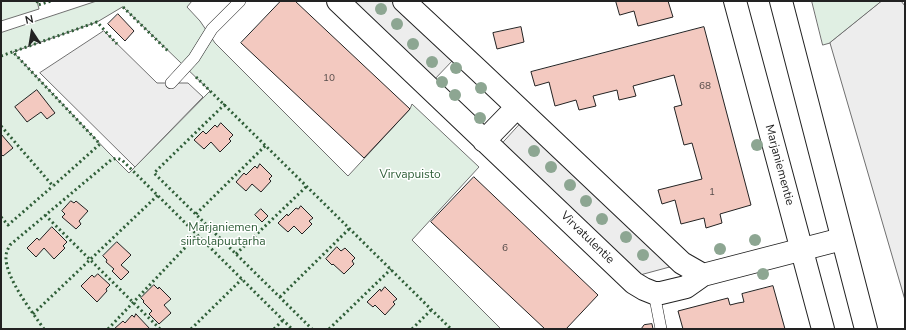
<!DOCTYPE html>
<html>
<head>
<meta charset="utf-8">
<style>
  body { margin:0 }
  #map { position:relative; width:906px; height:330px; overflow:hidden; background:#fff; font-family:"Nunito Sans",sans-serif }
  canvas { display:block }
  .frame { position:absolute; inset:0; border:2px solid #222; pointer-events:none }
  .north { position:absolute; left:12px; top:12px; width:40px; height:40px; -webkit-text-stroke:3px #fff; paint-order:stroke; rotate:348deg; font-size:11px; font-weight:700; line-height:16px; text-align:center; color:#222 }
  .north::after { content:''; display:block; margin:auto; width:14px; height:18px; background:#222; clip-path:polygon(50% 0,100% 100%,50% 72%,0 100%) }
</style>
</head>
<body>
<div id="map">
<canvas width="906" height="330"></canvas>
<div class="frame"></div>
<div class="north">N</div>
</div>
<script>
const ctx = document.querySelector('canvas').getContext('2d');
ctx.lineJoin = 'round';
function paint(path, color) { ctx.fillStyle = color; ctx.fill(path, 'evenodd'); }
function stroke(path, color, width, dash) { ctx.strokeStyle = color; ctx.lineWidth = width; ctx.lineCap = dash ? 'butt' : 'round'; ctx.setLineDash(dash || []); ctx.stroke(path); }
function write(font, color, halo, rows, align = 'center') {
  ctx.font = font + ' "Nunito Sans",sans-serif'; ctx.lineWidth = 3; ctx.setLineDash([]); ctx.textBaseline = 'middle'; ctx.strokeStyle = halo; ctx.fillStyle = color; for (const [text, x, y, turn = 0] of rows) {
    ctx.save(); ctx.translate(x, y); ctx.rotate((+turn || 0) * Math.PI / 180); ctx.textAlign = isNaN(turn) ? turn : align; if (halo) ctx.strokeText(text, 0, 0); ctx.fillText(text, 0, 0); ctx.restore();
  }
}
const green = new Path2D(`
  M 5,1 L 37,1 L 39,9 L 1,21 L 1,2 Z
  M 97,1 L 192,1 L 187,7 L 200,21 L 215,43 L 348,176 L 410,109 L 412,104 L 479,167 L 412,240 L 501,329 L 1,329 L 1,33 ZM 123,7 L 210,91 L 129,173 L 107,151 L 13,52 L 97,22 Z
  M 812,1 L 882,1 L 830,43 L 823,45 Z`);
paint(green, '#e0efe3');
stroke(green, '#6f6f6f', 1);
const parking = new Path2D(`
  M 349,1 L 393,1 L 454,59 L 433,81 Z
  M 882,1 L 901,1 L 905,6 L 905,300 L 830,43 Z
  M 104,31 L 157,83 L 188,83 L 203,97 L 135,167 L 40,73 Z
  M 522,122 L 677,265 L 640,275 L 501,145 Z`);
paint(parking, '#ededed');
stroke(parking, '#6f6f6f', 1);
const building = new Path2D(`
  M 281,1 L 295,1 L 410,109 L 364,158 L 241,43 Z
  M 616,1 L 668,1 L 673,17 L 638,26 L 634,11 L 620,15 Z
  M 118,14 L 134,31 L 125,41 L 108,24 Z
  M 521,27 L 524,42 L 497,49 L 493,33 Z
  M 704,27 L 751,205 L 720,214 L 722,223 L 706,228 L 704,218 L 681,224 L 675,200 L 662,204 L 658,190 L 702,179 L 692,143 L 684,145 L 674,107 L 682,105 L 674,75 L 633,86 L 636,96 L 619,100 L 617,90 L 593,96 L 596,106 L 579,110 L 576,100 L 555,106 L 549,82 L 535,86 L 531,72 Z
  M 37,90 L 55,113 L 47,119 L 41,112 L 27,122 L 15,107 Z
  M 221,123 L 233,135 L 229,139 L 231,141 L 220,152 L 211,142 L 204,149 L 194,140 L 203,131 L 206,134 L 215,125 L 217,127 Z
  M 1,134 L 13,148 L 3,156 L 1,154 Z
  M 260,164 L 272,176 L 269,179 L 271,181 L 261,192 L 252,184 L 246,191 L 236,182 L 244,173 L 246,175 L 255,166 L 257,168 Z
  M 474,177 L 598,295 L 566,329 L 545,329 L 431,222 Z
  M 71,201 L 74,203 L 76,201 L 88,211 L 79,221 L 81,224 L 76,229 L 62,217 L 65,214 L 62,211 Z
  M 301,206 L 313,218 L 309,221 L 312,224 L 302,234 L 294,226 L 288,232 L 278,223 L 287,214 L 288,216 L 296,208 L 298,209 Z
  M 261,209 L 268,216 L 262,222 L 255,215 Z
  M 52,227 L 67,242 L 63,246 L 65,248 L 54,259 L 44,248 L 36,257 L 27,248 L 37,238 L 39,240 Z
  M 117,242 L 131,255 L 121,265 L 129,272 L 121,280 L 112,271 L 114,269 L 106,262 L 107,260 L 103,256 Z
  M 337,247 L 341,251 L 345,248 L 355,258 L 352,261 L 354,264 L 344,274 L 333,264 L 332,265 L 326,259 Z
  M 98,274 L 110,285 L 106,289 L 107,291 L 97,302 L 81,286 L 92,275 L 94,277 Z
  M 154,285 L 158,289 L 159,287 L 171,299 L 164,305 L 171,313 L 159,324 L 149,314 L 152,311 L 143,302 L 144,301 L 141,298 Z
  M 773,286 L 785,329 L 683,329 L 678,311 L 728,298 L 730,305 L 738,303 L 744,302 L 742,294 Z
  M 385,287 L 397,299 L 393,302 L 395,304 L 385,315 L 375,305 L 373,307 L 367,302 L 380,289 L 381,291 Z
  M 136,314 L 150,329 L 114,329 L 123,321 L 125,323 L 132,315 L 134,317 Z
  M 652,324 L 653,329 L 641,329 L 644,325 Z`);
paint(building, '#f3c9c0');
stroke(building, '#222', 1);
const lane = new Path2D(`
  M 171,83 L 194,58 L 212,29 L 240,1
  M 654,293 L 661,329`);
const street = new Path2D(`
  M 338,1 L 634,283 L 644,289 L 654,293 L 661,293 L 686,287 L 703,275 L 842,239
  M 404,1 L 478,70 L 682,263 L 703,275
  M 484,141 L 517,107`);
const secondary = new Path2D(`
  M 735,1 L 823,329
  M 781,1 L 866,329`);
stroke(lane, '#222', 12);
stroke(street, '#222', 24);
stroke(secondary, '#222', 24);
stroke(lane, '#fff', 11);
stroke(street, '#fff', 22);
stroke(secondary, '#fff', 22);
stroke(new Path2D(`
  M 37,1 L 38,5 L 51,1
  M 123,7 L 169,52
  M 1,56 L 97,22 L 117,44
  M 196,77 L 451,329
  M 225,104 L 154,173 L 312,329
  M 1,126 L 53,186 L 100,144 L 13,52
  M 196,214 L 266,145
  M 45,215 L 160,329
  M 1,217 L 8,225 L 53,186
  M 236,254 L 307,186
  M 280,297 L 350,228
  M 33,314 L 158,195
  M 44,329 C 32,312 5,277 6,257 C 6,252 8,249 10,245 L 111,160 L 117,158 L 122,160 L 292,329
  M 108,329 L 197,235
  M 191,329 L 242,279
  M 274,329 L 283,320
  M 329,329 L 391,269
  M 412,329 L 431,310`), '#2f5e38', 3, [2, 3]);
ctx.fillStyle = '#8da692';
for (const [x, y] of [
  [381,9],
  [397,24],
  [413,44],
  [432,62],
  [456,68],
  [442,82],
  [481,88],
  [455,95],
  [480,118],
  [757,145],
  [534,151],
  [551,167],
  [570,185],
  [586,201],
  [602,219],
  [626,237],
  [755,240],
  [720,249],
  [643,255],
  [763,274]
]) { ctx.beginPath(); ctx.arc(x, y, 6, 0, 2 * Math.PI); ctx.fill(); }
write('10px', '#564c4a', null, [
  ["10",329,79],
  ["68",705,87],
  ["1",712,193],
  ["6",505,249]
]);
write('12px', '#222', '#fff', [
  ["Marjaniementie",779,165,75],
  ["Virvatulentie",587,238,44]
]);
write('12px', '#2f5e38', '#fff', [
  ["Virvapuisto",410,175],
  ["Marjaniemen",223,228],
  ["siirtolapuutarha",223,242]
]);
</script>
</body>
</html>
